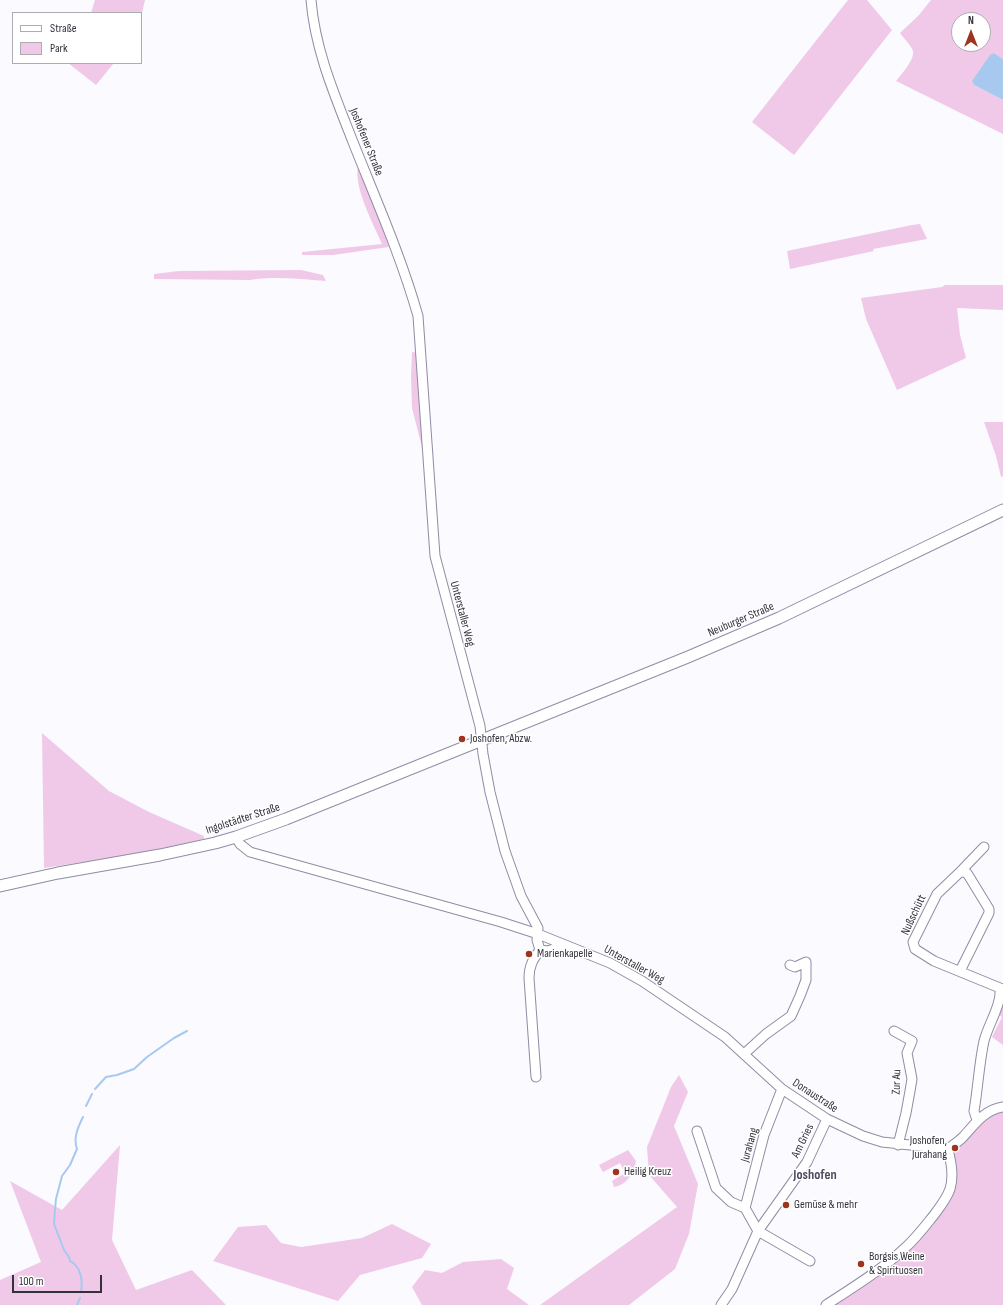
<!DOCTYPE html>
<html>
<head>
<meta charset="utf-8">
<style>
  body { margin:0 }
  #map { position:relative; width:1003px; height:1305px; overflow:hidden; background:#fafaff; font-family:"Sofia Sans Condensed",sans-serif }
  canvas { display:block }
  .legend { position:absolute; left:12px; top:12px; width:130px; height:52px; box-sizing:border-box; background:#fff; border:1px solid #adadb1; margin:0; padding:5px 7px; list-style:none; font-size:12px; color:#33313b }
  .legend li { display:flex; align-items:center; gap:8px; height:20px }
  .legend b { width:20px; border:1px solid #adadb1 }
  .north { position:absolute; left:951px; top:12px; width:40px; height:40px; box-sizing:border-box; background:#fff; border:1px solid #adadb1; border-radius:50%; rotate:0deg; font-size:11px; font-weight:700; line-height:16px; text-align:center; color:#33313b }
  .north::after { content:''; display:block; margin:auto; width:14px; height:18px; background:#9d341f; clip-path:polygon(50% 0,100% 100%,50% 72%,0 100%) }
  .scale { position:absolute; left:12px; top:1275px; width:90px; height:18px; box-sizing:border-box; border:2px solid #33313b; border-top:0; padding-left:5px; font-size:12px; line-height:14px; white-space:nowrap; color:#33313b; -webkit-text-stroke:3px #fff; paint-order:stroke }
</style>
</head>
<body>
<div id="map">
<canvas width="1003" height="1305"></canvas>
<ul class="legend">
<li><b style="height:5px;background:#fff"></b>Straße</li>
<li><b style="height:11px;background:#f0c9e9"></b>Park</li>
</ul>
<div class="north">N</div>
<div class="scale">100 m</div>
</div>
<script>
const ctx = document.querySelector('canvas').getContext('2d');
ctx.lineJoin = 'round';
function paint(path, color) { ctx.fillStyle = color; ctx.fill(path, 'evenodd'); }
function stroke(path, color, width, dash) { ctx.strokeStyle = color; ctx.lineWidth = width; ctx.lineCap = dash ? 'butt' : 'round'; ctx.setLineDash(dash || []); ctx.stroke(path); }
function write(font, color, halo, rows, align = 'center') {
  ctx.font = font + ' "Sofia Sans Condensed",sans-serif'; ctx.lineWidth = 3; ctx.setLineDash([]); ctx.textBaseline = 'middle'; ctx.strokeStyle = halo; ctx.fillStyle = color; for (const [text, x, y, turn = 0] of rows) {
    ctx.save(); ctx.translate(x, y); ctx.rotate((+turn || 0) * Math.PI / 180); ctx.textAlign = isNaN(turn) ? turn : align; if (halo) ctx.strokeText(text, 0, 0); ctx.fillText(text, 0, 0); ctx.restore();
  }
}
paint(new Path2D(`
  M 95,0 L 145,0 L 141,17 L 141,13 L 91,13 Z
  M 848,0 L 867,0 L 892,30 L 794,155 L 752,122 Z
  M 931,0 L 1003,0 L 1003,59 L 994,53 L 974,85 L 1003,100 L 1003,134 L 896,81 C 901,75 915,59 913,51 C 911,45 904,39 900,33 L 919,15 ZM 959,20 L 983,20 L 983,44 L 959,44 Z
  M 68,63 L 114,63 L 96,85 Z
  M 359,162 L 389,247 L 333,255 L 302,255 L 302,252 L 382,244 C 373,223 351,183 359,162 Z
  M 920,224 L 927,239 L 873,249 L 874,251 L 790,269 L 787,251 L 912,225 Z
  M 301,270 L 323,275 L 326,281 C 300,279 275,276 250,280 L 154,279 L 154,274 L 179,271 Z
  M 945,285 L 1003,285 L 1003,310 L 957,308 L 960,335 L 966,358 L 897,390 L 866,319 L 861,298 L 942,287 Z
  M 412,352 L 418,353 L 424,455 L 412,408 L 411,377 Z
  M 984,422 L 1003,422 L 1003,476 L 1001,477 L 996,456 Z
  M 42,733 L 109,791 L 149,812 L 204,836 L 204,839 L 142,853 L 44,868 Z
  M 1003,994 L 1003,1045 L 992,1037 L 1002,1017 L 997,1014 Z
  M 679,1075 L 688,1092 L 674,1126 L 698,1184 L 689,1234 L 675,1269 L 629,1305 L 540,1305 L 677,1207 L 649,1175 L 647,1147 L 671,1087 Z
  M 1003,1109 L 1003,1305 L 832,1305 L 912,1248 L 953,1193 L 954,1152 L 989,1116 Z
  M 120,1145 L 112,1240 L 136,1290 L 192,1270 L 226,1305 L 0,1305 L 0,1280 L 41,1262 L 10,1181 L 62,1210 Z
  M 628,1150 L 636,1161 C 634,1173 627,1185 614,1187 L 612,1181 L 625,1173 L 620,1163 L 603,1172 L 599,1165 Z
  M 392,1224 L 431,1244 L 422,1258 L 360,1275 L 338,1301 L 213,1261 L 238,1227 L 266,1225 L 281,1243 L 301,1247 L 362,1238 Z
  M 501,1259 L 514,1268 L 507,1289 L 529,1305 L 422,1305 L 412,1287 L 425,1270 L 442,1273 L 463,1262 Z`), '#f0c9e9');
paint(new Path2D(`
  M 994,53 L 1003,59 L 1003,100 L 974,85 L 972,81 L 990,55 Z`), '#a8c9ef');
stroke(new Path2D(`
  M 95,1089 L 106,1077 L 117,1075 L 134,1069 L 147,1057 L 174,1038 L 187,1031
  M 86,1106 L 92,1094
  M 81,1292 C 83,1281 81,1266 70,1261 L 69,1257 L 64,1250 L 54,1224 L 55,1209 L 56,1199 L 62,1176 L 70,1165 L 77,1149 C 73,1138 78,1127 83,1117
  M 77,1305 L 80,1298`), '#a8c9ef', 2);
const minor = new Path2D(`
  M 311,0 C 315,50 335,96 353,142 C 376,200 401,256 418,316 L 435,556 L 480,726 L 483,754 L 490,792 L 505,851 L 521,896 L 538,928 L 537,940 L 540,950 C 533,959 529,966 529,978 L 536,1077
  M 236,837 L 240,844 L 250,852 L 501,922 L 538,934 L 610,963 L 642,981 L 725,1037 L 782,1089 L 827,1119 L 863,1136 L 882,1142 L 948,1149 C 953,1145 958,1142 963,1137 C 975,1124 984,1110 1003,1107
  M 959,873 L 984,847
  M 540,950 L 548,951 L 565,945
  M 960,971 L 989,913 L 989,909 L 967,873 L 963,872 L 959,873 L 937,894 L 913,942 L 915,949 L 934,961 L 1000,988 C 1002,1004 988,1025 984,1041 C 979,1064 978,1088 974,1111 L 977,1120
  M 894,1031 L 912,1041 L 907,1053 L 912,1079 L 910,1091 L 906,1113 L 898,1145
  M 744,1054 L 766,1034 L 791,1016 L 800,996 L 806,980 L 806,962 L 795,967 L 790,965
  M 782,1089 L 764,1135 L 745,1208 L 758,1231 L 810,1261
  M 697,1131 L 716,1188 L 731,1202 L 745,1208
  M 721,1305 L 732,1289 L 758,1231 L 807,1162 L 827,1119
  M 826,1305 C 852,1288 883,1269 906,1247 C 917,1237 925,1226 934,1215 C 940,1207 947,1198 950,1189 C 954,1176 951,1162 948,1149`);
const major = new Path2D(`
  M 0,886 L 58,873 L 160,855 L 215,843 L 236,837 L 286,819 L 688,657 L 779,618 L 1003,510`);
stroke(minor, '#908ca4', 11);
stroke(major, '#908ca4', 13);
stroke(minor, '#fff', 9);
stroke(major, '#fff', 11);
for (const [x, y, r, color] of [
  [462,739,4,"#9d341f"],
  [529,954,4,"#9d341f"],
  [955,1148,4,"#9d341f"],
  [616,1172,4,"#9d341f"],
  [786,1205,4,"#9d341f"],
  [861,1264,4,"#9d341f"]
]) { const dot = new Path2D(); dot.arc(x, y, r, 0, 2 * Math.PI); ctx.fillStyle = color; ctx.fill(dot); stroke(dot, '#fff', 1.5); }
write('12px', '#33313b', '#fff', [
  ["Joshofener Straße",366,142,68],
  ["Unterstaller Weg",462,614,75],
  ["Neuburger Straße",741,620,-23],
  ["Ingolstädter Straße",243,819,-18],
  ["Nußschütt",914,915,-65],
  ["Unterstaller Weg",634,965,29],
  ["Zur Au",897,1082,-88],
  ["Donaustraße",815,1096,33],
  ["Am Gries",803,1141,-64],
  ["Jurahang",750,1145,-74]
]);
write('12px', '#33313b', '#fff', [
  ["Joshofen, Abzw.",470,739],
  ["Marienkapelle",537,954],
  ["Joshofen,",947,1141,"right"],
  ["Jurahang",947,1155,"right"],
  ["Heilig Kreuz",624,1172],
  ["Gemüse & mehr",794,1205],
  ["Borgsis Weine",869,1257],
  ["& Spirituosen",869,1271]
], 'left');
write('bold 14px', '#4e4a60', '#fff', [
  ["Joshofen",815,1175]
]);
</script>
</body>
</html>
